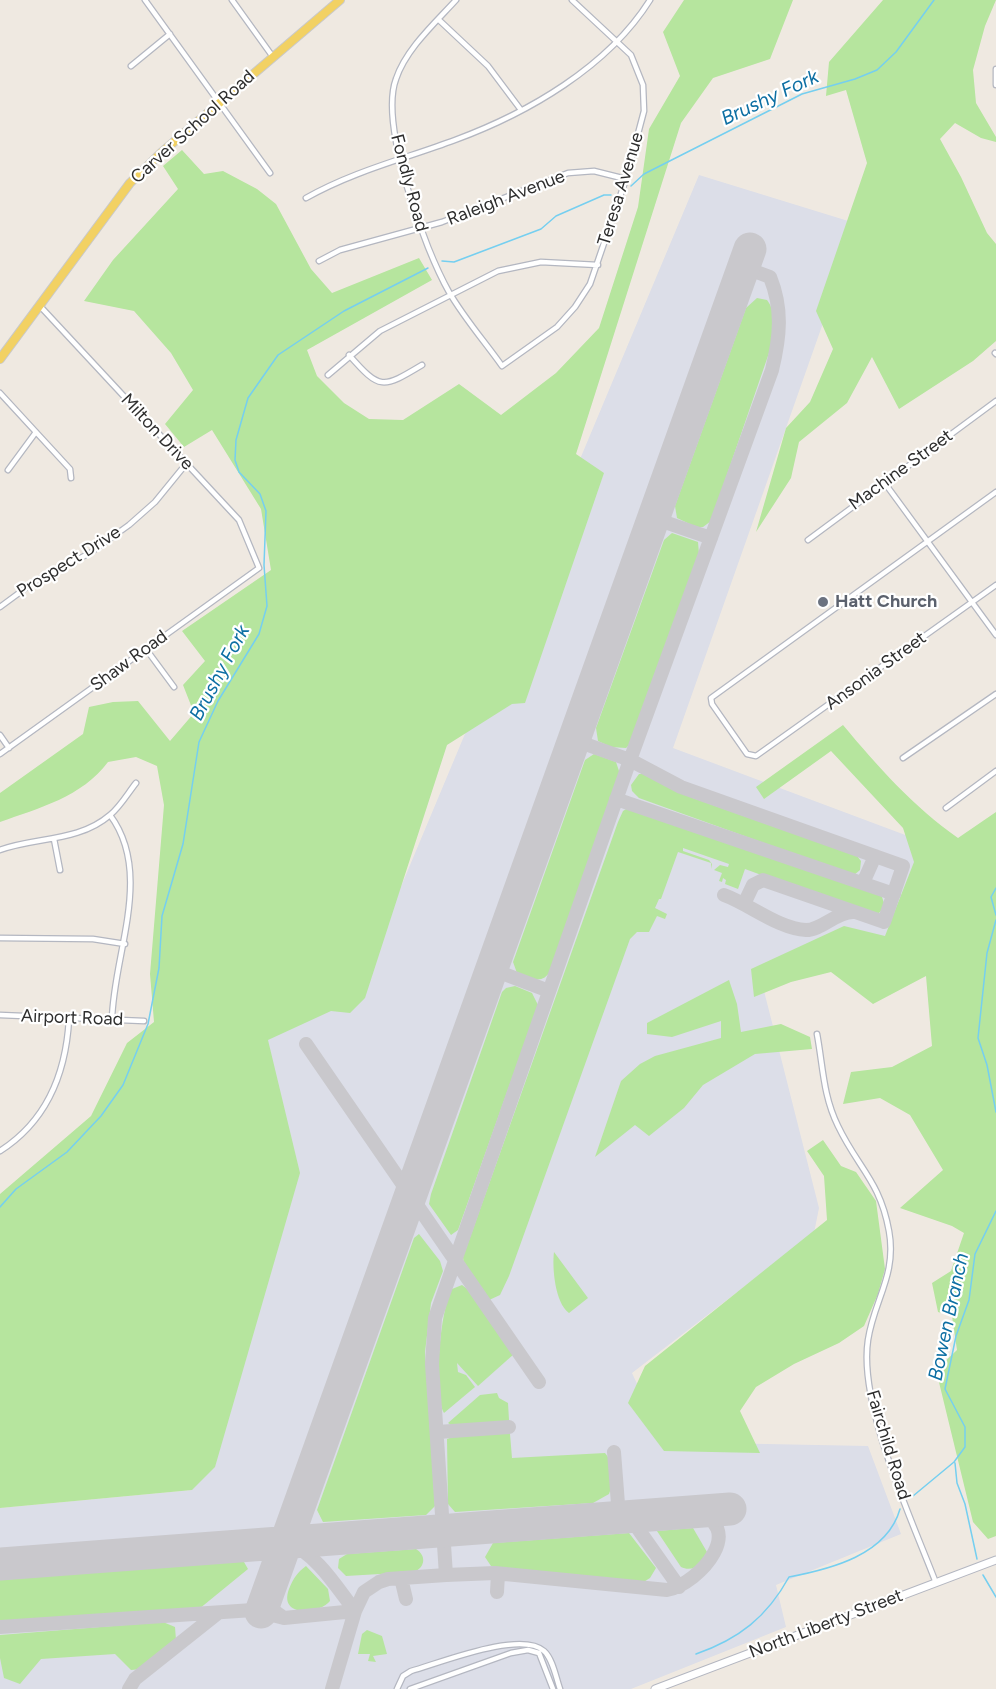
<!DOCTYPE html>
<html>
<head>
<meta charset="utf-8">
<style>
  body { margin:0 }
  canvas { display:block; background:#efe9e1 }
</style>
</head>
<body>
<canvas width="996" height="1689"></canvas>
<script>
const ctx = document.querySelector('canvas').getContext('2d');
ctx.lineJoin = 'round';
function paint(path, color) { ctx.fillStyle = color; ctx.fill(path, 'evenodd'); }
function stroke(path, color, width, dash) { ctx.strokeStyle = color; ctx.lineWidth = width; ctx.lineCap = dash ? 'butt' : 'round'; ctx.setLineDash(dash || []); ctx.stroke(path); }
function write(font, color, halo, rows, align = 'center') {
  ctx.font = font + ' Figtree,sans-serif'; ctx.lineWidth = 4.5; ctx.setLineDash([]); ctx.textBaseline = 'middle'; ctx.strokeStyle = halo; ctx.fillStyle = color; for (const [text, x, y, turn = 0] of rows) {
    ctx.save(); ctx.translate(x, y); ctx.rotate((+turn || 0) * Math.PI / 180); ctx.textAlign = isNaN(turn) ? turn : align; if (halo) ctx.strokeText(text, 0, 0); ctx.fillText(text, 0, 0); ctx.restore();
  }
}
paint(new Path2D(`
  M 699,175 L 858,224 L 673,748 L 932,845 L 881,945 L 763,987 L 819,1208 L 814,1233 L 632,1373 L 664,1442 L 868,1446 L 901,1534 L 776,1585 L 786,1627 L 631,1689 L 0,1689 L 0,1508 L 192,1490 L 251,1108 L 262,1003 L 364,975 Z`), '#dcdee8');
paint(new Path2D(`
  M 684,0 L 793,0 L 770,59 L 713,78 L 681,123 L 576,454 L 604,473 L 525,703 L 512,704 L 447,745 L 365,998 L 350,1013 L 331,1011 L 268,1040 L 300,1173 L 215,1467 L 192,1490 L 0,1508 L 0,1194 L 91,1116 L 127,1043 L 154,1022 L 150,974 L 164,805 L 157,766 L 136,757 L 108,762 C 82,797 39,808 0,822 L 0,793 L 83,734 L 89,707 L 113,702 L 138,701 L 170,741 L 194,713 L 183,685 L 205,661 L 182,631 L 271,570 L 261,509 L 212,430 L 184,447 L 165,424 L 193,390 L 171,353 L 134,311 L 84,301 L 113,260 L 178,189 L 163,166 L 182,150 L 204,174 L 223,171 L 257,189 L 276,204 L 311,269 L 332,293 L 419,258 L 432,280 L 307,350 L 317,376 L 344,403 L 369,419 L 403,420 L 459,384 L 501,415 L 556,373 L 599,328 L 638,207 L 649,129 L 680,76 L 663,32 Z
  M 883,0 L 996,0 L 985,26 L 973,70 L 976,103 L 996,137 L 996,142 L 981,138 L 955,123 L 940,139 L 961,177 L 987,233 L 996,244 L 996,341 L 973,361 L 899,409 L 872,357 L 847,403 L 799,442 L 791,478 L 756,532 L 786,428 L 810,402 L 833,349 L 816,311 L 867,163 L 846,90 L 826,96 L 829,62 Z
  M 757,298 L 767,300 C 778,314 773,336 769,353 L 711,521 L 703,527 L 696,527 L 677,518 L 675,506 L 746,308 Z
  M 672,533 L 698,542 L 699,554 L 631,743 L 626,748 L 611,747 L 598,741 L 596,728 L 664,540 Z
  M 843,725 C 878,767 914,807 958,838 L 996,812 L 996,1536 L 988,1539 L 973,1522 L 936,1370 L 957,1350 L 952,1316 L 938,1312 L 932,1283 L 951,1271 L 964,1233 L 952,1226 L 900,1208 L 943,1170 L 910,1115 L 880,1098 L 843,1104 L 851,1072 L 892,1067 L 932,1046 L 926,976 L 873,1004 L 831,972 L 791,982 L 754,997 L 751,969 L 844,926 L 885,936 L 914,862 L 903,828 L 831,751 L 764,799 L 756,787 Z
  M 594,754 L 616,762 L 620,774 L 551,970 C 542,986 531,978 517,973 L 513,962 L 585,760 Z
  M 639,774 L 648,774 L 693,798 L 857,856 L 861,861 L 860,870 L 854,875 L 847,873 L 639,798 L 632,791 L 631,785 Z
  M 631,806 L 874,891 L 881,894 L 885,906 L 879,913 L 862,912 L 745,869 L 738,889 L 725,884 L 726,880 L 723,878 L 722,882 L 719,881 L 722,873 L 714,870 L 720,865 L 728,867 L 729,864 L 683,848 L 683,851 L 709,860 L 712,864 L 711,869 L 711,863 L 678,852 L 661,899 L 659,899 L 655,908 L 667,914 L 665,919 L 657,916 L 649,932 L 637,932 L 630,939 L 509,1276 L 500,1295 L 487,1301 L 464,1268 L 463,1257 L 618,822 L 623,811 Z
  M 729,980 L 737,1004 L 741,1032 L 781,1024 L 810,1037 L 812,1049 L 755,1054 L 703,1085 L 684,1108 L 649,1136 L 635,1125 L 595,1157 L 621,1081 L 640,1064 L 655,1056 L 721,1038 L 721,1021 L 672,1037 L 647,1034 L 647,1023 Z
  M 515,986 L 532,993 L 538,1005 L 458,1230 L 451,1235 L 429,1204 L 431,1194 L 502,992 L 506,988 Z
  M 823,1140 L 841,1166 L 856,1172 L 876,1201 L 885,1269 L 878,1294 L 864,1326 L 839,1343 L 794,1364 L 756,1387 L 740,1411 L 760,1453 L 664,1451 L 628,1403 L 645,1366 L 827,1220 L 824,1176 L 807,1151 Z
  M 419,1234 L 440,1261 L 443,1271 L 431,1303 L 425,1352 L 435,1506 L 426,1515 L 323,1522 L 317,1510 L 414,1238 Z
  M 554,1252 L 588,1298 L 569,1313 C 555,1303 552,1267 554,1252 Z
  M 462,1285 L 471,1292 L 514,1354 L 478,1386 L 457,1363 L 458,1372 L 466,1375 L 475,1387 L 444,1413 C 433,1392 440,1310 452,1289 Z
  M 497,1393 L 499,1398 L 508,1403 L 509,1420 L 506,1423 L 454,1427 L 448,1423 L 480,1395 Z
  M 507,1431 L 510,1434 L 512,1458 L 605,1453 C 615,1464 614,1482 609,1494 L 593,1503 L 455,1512 L 448,1504 L 447,1439 L 458,1435 Z
  M 693,1528 L 707,1552 C 704,1563 693,1573 681,1567 L 657,1531 Z
  M 629,1533 L 656,1568 L 650,1578 L 642,1583 L 496,1567 L 491,1566 L 485,1557 L 493,1543 Z
  M 416,1549 C 426,1555 426,1567 414,1572 L 346,1576 L 338,1568 L 339,1559 L 347,1554 Z
  M 230,1562 L 244,1562 L 248,1569 L 199,1609 L 0,1623 L 0,1580 Z
  M 306,1566 L 328,1589 L 330,1601 C 320,1614 278,1618 289,1589 C 294,1577 297,1573 306,1566 Z
  M 163,1622 L 175,1627 L 176,1640 L 142,1669 L 131,1670 L 115,1654 L 41,1659 L 20,1684 L 4,1678 L 0,1658 L 0,1635 Z
  M 367,1630 L 382,1636 L 387,1654 L 373,1656 L 376,1662 L 368,1661 L 370,1654 L 358,1654 L 362,1634 Z`), '#b6e59e');
stroke(new Path2D(`
  M 631,186 L 644,174 L 802,94 L 855,79 L 877,70 L 896,52 L 934,0
  M 442,261 L 454,262 L 541,229 L 556,216 L 604,195 L 611,195
  M 996,888 L 991,897 L 996,915
  M 996,920 L 987,953 L 978,1038 L 987,1065 L 996,1112
  M 0,1207 L 16,1189 L 67,1152 L 101,1116 L 123,1085 L 148,1024 L 159,968 L 162,916 L 183,844 L 199,742 L 218,701 L 259,634 L 267,606 L 264,565 L 266,511 L 260,494 L 239,472 L 235,460 L 236,440 L 248,398 L 278,355 L 344,311 L 428,268
  M 955,1463 L 957,1483 L 965,1504 L 977,1559
  M 913,1496 L 954,1462 L 965,1447 L 965,1427 L 945,1389 L 956,1336 L 969,1300 L 975,1254 L 996,1211
  M 983,1575 L 996,1597
  M 696,1654 C 739,1639 767,1617 789,1577 C 831,1569 887,1555 900,1509`), '#75cff0', 1.5);
stroke(new Path2D(`
  M 653,518 L 711,538
  M 574,740 L 630,760 L 681,787 L 903,866 L 884,922 L 763,880 L 753,885 L 744,904
  M 616,799 L 894,894
  M 863,883 L 875,856
  M 724,895 C 749,904 779,929 806,930 C 822,930 837,911 854,912
  M 491,969 L 549,991
  M 306,1044 L 539,1382
  M 438,1432 L 509,1427
  M 614,1452 L 619,1517
  M 300,1504 L 302,1541 L 310,1553
  M 629,1516 L 679,1587
  M 288,1542 C 318,1556 335,1585 355,1611 L 332,1689
  M 446,1575 L 432,1364 L 435,1318 L 630,760 L 772,370 C 780,337 783,309 770,277 L 743,267
  M 401,1578 L 406,1599
  M 269,1590 L 274,1611 L 284,1618
  M 497,1592 L 498,1574
  M 0,1627 L 253,1610 L 284,1618 L 355,1611 L 364,1592 L 379,1582 L 388,1579 L 446,1575 L 495,1573 L 667,1590 C 701,1583 749,1525 693,1512
  M 129,1689 L 135,1679 L 218,1613`), '#c9c8cc', 14);
stroke(new Path2D(`
  M 0,1564 L 730,1509
  M 261,1612 L 750,249`), '#c9c8cc', 33);
const minor = new Path2D(`
  M 145,0 L 270,173
  M 232,0 L 273,57
  M 456,0 C 435,23 406,49 396,79 C 379,125 425,250 449,292 C 464,318 485,342 502,366 L 557,327 L 575,307 L 590,284 L 626,179 L 644,111 L 643,85 L 631,55 L 572,0
  M 439,20 L 488,66 L 521,110
  M 131,66 L 170,34
  M 996,69 L 996,85
  M 306,198 C 354,171 404,159 455,140 C 528,113 608,67 650,0
  M 319,261 L 340,250 L 442,222 L 568,173 L 594,171 L 626,179
  M 995,353 L 996,354
  M 349,355 C 380,390 382,389 422,365
  M 328,375 L 380,331 L 498,271 L 541,262 L 598,265
  M 0,393 L 70,469 L 71,478
  M 8,470 L 36,432
  M 884,482 L 996,635
  M 996,492 L 711,698 L 712,704 L 747,754 L 756,756 L 996,585
  M 808,540 L 996,401
  M 0,607 L 34,582 L 90,553 L 129,525 L 155,502 L 186,464
  M 146,649 L 174,687
  M 0,735 L 9,748
  M 0,754 L 259,568 L 239,520 L 39,305
  M 903,758 L 996,694
  M 946,808 L 996,771
  M 110,815 C 154,874 113,955 112,1020
  M 54,839 L 60,870
  M 0,850 C 35,837 79,842 110,815 C 120,807 128,793 136,783
  M 0,938 L 93,939 L 125,944
  M 0,1015 L 144,1021
  M 817,1034 C 823,1066 823,1096 838,1126 C 858,1168 880,1181 889,1231 C 897,1275 874,1300 868,1340 C 858,1405 912,1520 936,1583
  M 0,1151 C 47,1121 66,1072 69,1019
  M 397,1689 L 403,1676 L 411,1671 C 440,1663 521,1630 544,1651 C 553,1659 556,1678 560,1689
  M 410,1689 L 511,1653 L 528,1650 L 539,1653 L 553,1689`);
const secondary = new Path2D(`
  M 655,1689 L 996,1560`);
const primary = new Path2D(`
  M 0,359 L 130,183 L 161,153 L 340,0`);
stroke(minor, '#b4b7c1', 7);
stroke(secondary, '#b4b7c1', 9);
stroke(primary, '#c9c9c9', 10);
stroke(minor, '#fff', 4.5);
stroke(secondary, '#fff', 7);
stroke(primary, '#f2d163', 8);
for (const [x, y, r, color] of [
  [823,602,6,"#6b7280"]
]) { const dot = new Path2D(); dot.arc(x, y, r, 0, 2 * Math.PI); ctx.fillStyle = color; ctx.fill(dot); stroke(dot, '#fff', 2); }
write('18px', '#2e2e2e', '#fff', [
  ["Carver School Road",193,127,-42],
  ["Fondly Road",409,183,75],
  ["Teresa Avenue",621,189,-73],
  ["Raleigh Avenue",506,198,-21],
  ["Milton Drive",157,432,47],
  ["Machine Street",901,470,-36],
  ["Prospect Drive",69,562,-32],
  ["Shaw Road",129,661,-36],
  ["Ansonia Street",876,671,-36],
  ["Airport Road",72,1018,2],
  ["Fairchild Road",888,1445,73],
  ["North Liberty Street",826,1624,-21]
]);
write('bold 18px', '#5b616d', '#fff', [
  ["Hatt Church",835,602]
], 'left');
write('italic 20px', '#0d6fa3', '#fff', [
  ["Brushy Fork",770,98,-25],
  ["Brushy Fork",220,673,-62],
  ["Bowen Branch",949,1317,-78]
]);
</script>
</body>
</html>
